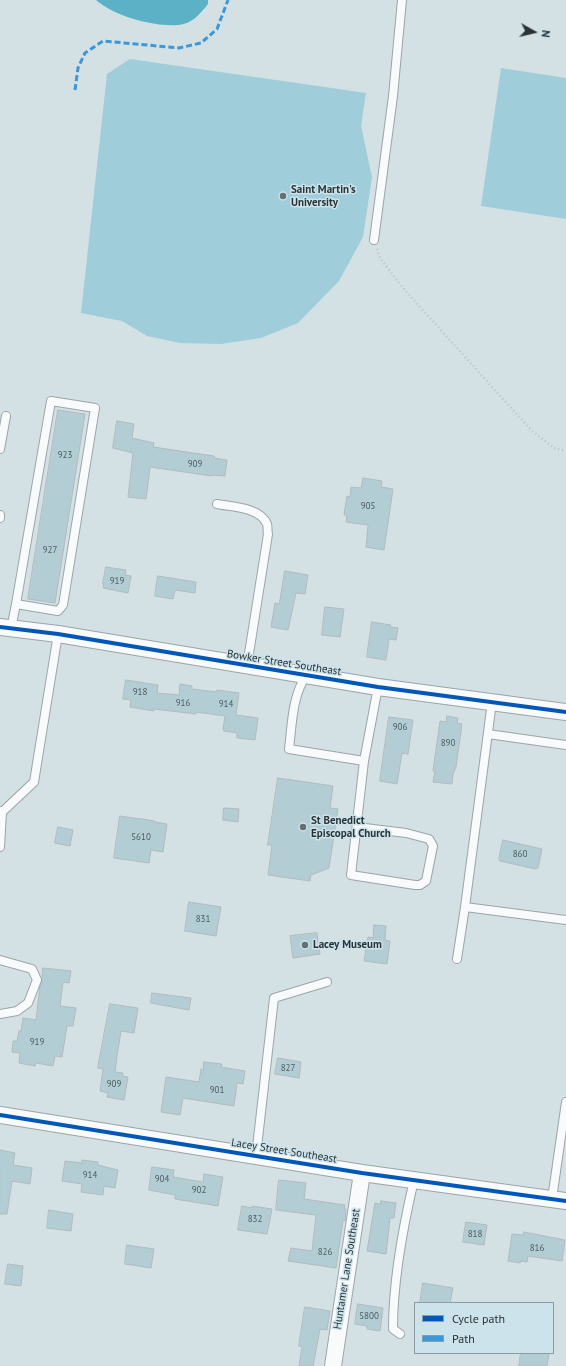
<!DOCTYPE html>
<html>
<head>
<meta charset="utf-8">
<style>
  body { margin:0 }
  #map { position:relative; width:566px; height:1366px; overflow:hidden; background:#d3e0e4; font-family:"PT Sans",sans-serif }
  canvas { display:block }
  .legend { position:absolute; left:414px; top:1302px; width:140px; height:52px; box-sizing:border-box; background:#cce3eb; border:1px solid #8b9da3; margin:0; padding:5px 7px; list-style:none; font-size:12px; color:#2a3336 }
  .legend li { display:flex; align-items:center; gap:8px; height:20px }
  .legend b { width:20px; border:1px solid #8b9da3 }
  .north { position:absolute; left:514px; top:12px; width:40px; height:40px; -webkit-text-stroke:3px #cce3eb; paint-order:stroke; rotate:98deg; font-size:11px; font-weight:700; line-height:16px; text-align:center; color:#2a3336 }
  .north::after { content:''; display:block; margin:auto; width:14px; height:18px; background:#2a3336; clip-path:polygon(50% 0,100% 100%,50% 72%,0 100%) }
</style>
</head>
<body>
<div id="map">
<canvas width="566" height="1366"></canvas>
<ul class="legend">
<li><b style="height:5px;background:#0057b8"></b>Cycle path</li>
<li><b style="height:5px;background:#3c97d8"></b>Path</li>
</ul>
<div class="north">N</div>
</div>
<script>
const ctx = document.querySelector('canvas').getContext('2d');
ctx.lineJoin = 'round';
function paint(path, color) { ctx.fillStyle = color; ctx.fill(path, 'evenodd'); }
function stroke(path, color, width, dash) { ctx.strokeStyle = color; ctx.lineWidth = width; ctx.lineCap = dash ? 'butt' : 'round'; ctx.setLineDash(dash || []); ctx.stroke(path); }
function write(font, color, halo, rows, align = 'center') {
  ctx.font = font + ' "PT Sans",sans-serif'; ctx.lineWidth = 3; ctx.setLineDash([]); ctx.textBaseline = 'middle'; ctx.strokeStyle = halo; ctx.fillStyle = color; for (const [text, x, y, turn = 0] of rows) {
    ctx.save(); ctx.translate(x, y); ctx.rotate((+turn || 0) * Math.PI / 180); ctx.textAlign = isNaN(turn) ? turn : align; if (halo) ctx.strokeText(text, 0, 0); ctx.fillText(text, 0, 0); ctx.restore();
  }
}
paint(new Path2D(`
  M 130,59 L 366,93 L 361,126 L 372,177 L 363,237 L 339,281 L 298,323 L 261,338 L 221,344 L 180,343 L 147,336 L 122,321 L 81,313 L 107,74 Z
  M 501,68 L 566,78 L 566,219 L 481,206 Z`), '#9fcdda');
paint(new Path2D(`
  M 96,0 L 208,0 L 208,4 C 200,14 192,24 178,25 C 154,27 114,16 96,0 Z`), '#5db1c6');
const building = new Path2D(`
  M 58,410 L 85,414 L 55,603 L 28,599 Z
  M 117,421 L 134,424 L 132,438 L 154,443 L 153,447 L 214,456 L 214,458 L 227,460 L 225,476 L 212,475 L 212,476 L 150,467 L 146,499 L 128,497 L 133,453 L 113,448 Z
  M 363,478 L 382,481 L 381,487 L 393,489 L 384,550 L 366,547 L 368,525 L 346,522 L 347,515 L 344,515 L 347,496 L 350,497 L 351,487 L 361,488 Z
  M 106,567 L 126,570 L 125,575 L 131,576 L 128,593 L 103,588 L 104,584 L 103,584 Z
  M 285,571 L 308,575 L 305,594 L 296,593 L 288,630 L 271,627 L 275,603 L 279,604 Z
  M 158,576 L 196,582 L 195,593 L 175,590 L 173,599 L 155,596 Z
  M 325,607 L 344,609 L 340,637 L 322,635 Z
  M 372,622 L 391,625 L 390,627 L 398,628 L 396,640 L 389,639 L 386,660 L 367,657 Z
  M 126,680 L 158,685 L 157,693 L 179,695 L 180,684 L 192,686 L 192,689 L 217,692 L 217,690 L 239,693 L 236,715 L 258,718 L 255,740 L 237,738 L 237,733 L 224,731 L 223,729 L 225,716 L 196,712 L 196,714 L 154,709 L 154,711 L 130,707 L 131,700 L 123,699 Z
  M 447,716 L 458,718 L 457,723 L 462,724 L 456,767 L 453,774 L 452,784 L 433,782 L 435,771 L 433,771 L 440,721 L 446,722 Z
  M 389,717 L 413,720 L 408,754 L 402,753 L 397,784 L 380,781 Z
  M 278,778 L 333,786 L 330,808 L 338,809 L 329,868 L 311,875 L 310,881 L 268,875 L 272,845 L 268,845 Z
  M 224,808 L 239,809 L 238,822 L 223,820 Z
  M 120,816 L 155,821 L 155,822 L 167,824 L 163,852 L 151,850 L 149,863 L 114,858 Z
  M 58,827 L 73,830 L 70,846 L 55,843 Z
  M 503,840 L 542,849 L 538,868 L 536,868 L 535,869 L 500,861 L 499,859 Z
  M 189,902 L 221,907 L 216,936 L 185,931 Z
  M 374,925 L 386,926 L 385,940 L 390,941 L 387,964 L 364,961 L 368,937 L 373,938 Z
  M 317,933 L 320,954 L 293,958 L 290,936 Z
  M 43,968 L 71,971 L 69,983 L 63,982 L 60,1006 L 76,1008 L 73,1026 L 67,1026 L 62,1057 L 55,1056 L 53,1066 L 36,1063 L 35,1066 L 19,1063 L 20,1053 L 12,1052 L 13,1041 L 17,1041 L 19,1031 L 21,1031 L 23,1018 L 36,1020 L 40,986 L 42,980 Z
  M 152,993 L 191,998 L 189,1010 L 151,1003 Z
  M 110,1004 L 138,1008 L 134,1033 L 121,1031 L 117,1056 L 115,1072 L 123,1073 L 122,1076 L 128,1077 L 124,1100 L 107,1097 L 108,1093 L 100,1091 L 103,1069 L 98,1068 Z
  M 278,1058 L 301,1062 L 299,1078 L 275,1074 Z
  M 204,1062 L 222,1064 L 221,1067 L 245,1071 L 243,1084 L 237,1083 L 234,1106 L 183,1098 L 180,1115 L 161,1112 L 166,1077 L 199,1082 L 201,1069 L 203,1070 Z
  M 0,1150 L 15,1153 L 13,1165 L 32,1168 L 30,1184 L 12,1181 L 7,1214 L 0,1214 Z
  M 82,1160 L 98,1162 L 98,1165 L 118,1170 L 115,1188 L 104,1186 L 103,1195 L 81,1192 L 82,1184 L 62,1181 L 65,1161 L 82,1163 Z
  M 152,1167 L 174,1170 L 173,1177 L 203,1182 L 204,1174 L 223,1177 L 218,1206 L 175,1199 L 175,1195 L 149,1190 Z
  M 279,1180 L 306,1183 L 304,1199 L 345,1205 L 344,1209 L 346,1209 L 345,1221 L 343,1220 L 336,1268 L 288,1261 L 291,1248 L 312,1251 L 316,1215 L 276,1210 Z
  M 381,1201 L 396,1203 L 394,1218 L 390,1218 L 386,1254 L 367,1251 L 375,1203 L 380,1204 Z
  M 242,1206 L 252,1208 L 252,1206 L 272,1209 L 267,1234 L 238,1230 Z
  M 49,1210 L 73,1214 L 71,1231 L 47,1228 Z
  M 466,1222 L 487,1225 L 484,1245 L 463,1242 Z
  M 524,1232 L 565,1240 L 562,1261 L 528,1256 L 527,1262 L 521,1261 L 520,1263 L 508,1261 L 512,1234 L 523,1235 Z
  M 127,1245 L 154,1249 L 151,1268 L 125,1264 Z
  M 8,1264 L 23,1266 L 21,1286 L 5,1284 Z
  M 423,1283 L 453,1288 L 450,1303 L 420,1303 Z
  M 358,1304 L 383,1308 L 380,1331 L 367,1329 L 367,1326 L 355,1324 Z
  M 305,1307 L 330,1311 L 327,1330 L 320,1329 L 313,1366 L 299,1366 L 302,1347 L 299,1346 Z
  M 521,1353 L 549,1353 L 547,1366 L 519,1366 Z`);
paint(building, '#b3cdd5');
stroke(building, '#b1bbbe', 1);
const lane = new Path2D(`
  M 374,240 L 393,96 L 402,0
  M 0,449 L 6,416
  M 217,504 C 232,507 260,507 267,524 C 268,527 267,531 268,534 L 247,666
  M 0,515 L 0,518
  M 11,629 L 16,604 L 51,401 L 95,408 L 63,605 L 58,611 L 16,604
  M 306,676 C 292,696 292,725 289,749 L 364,761
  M 488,734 L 566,745
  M 0,811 L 2,812 L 0,847
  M 2,812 L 34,782 L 58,634
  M 357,827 L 406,833 L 429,839 L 433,846 L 426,881 L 420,885 L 415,885 L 351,875 L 364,761 L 378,687
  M 465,907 L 566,920
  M 457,959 L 465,907 L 492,702
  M 0,960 L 32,969 L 37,980 L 28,1003 L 17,1011 L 0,1014
  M 256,1156 L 274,998 L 327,982
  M 552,1199 L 566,1102
  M 400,1334 L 393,1329 C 393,1282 403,1227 414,1180`);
const street = new Path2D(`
  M 0,627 L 58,634 L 378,687 L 566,712
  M 0,1115 L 362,1173 L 566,1201
  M 333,1366 L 362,1173`);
stroke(lane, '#9ba5a8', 10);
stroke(street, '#9ba5a8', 18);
stroke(new Path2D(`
  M 377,249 L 380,258 L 402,287 L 531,430 L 554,448 L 566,451`), '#bbc1c2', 2.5, [1, 3]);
stroke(lane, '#f8fafb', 8);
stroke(street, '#f8fafb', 16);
stroke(new Path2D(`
  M 75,90 L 78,68 L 85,53 L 103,41 L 179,48 L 201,43 L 217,29 L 228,0`), '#3c97d8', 3, [6, 3]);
stroke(new Path2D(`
  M 0,627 L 58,634 L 378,687 L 566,712
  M 0,1115 L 362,1173 L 566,1201`), '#0057b8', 4);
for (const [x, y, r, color] of [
  [283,196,4,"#657073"],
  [303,827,4,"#657073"],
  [305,945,4,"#657073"]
]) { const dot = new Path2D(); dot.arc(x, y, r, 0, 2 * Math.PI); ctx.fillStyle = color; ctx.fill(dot); stroke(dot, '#cce3eb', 1.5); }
write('9px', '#4c5a5e', null, [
  ["923",65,455],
  ["909",195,464],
  ["905",368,506],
  ["927",50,550],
  ["919",117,581],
  ["918",140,692],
  ["916",183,703],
  ["914",226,704],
  ["906",400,727],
  ["890",448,743],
  ["5610",141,837],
  ["860",520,854],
  ["831",203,919],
  ["919",37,1042],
  ["827",288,1068],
  ["909",114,1084],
  ["901",217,1090],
  ["914",90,1175],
  ["904",162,1179],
  ["902",199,1190],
  ["832",255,1219],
  ["818",475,1234],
  ["816",537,1248],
  ["826",325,1252],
  ["5800",369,1316]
]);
write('bold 11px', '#2a3336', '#cce3eb', [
  ["Saint Martin's",291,190],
  ["University",291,203],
  ["St Benedict",311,821],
  ["Episcopal Church",311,834],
  ["Lacey Museum",313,945]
], 'left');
write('11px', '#2a3336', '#cce3eb', [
  ["Bowker Street Southeast",284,663,9],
  ["Lacey Street Southeast",284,1151,9],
  ["Huntamer Lane Southeast",347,1269,-81]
]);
</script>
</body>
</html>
